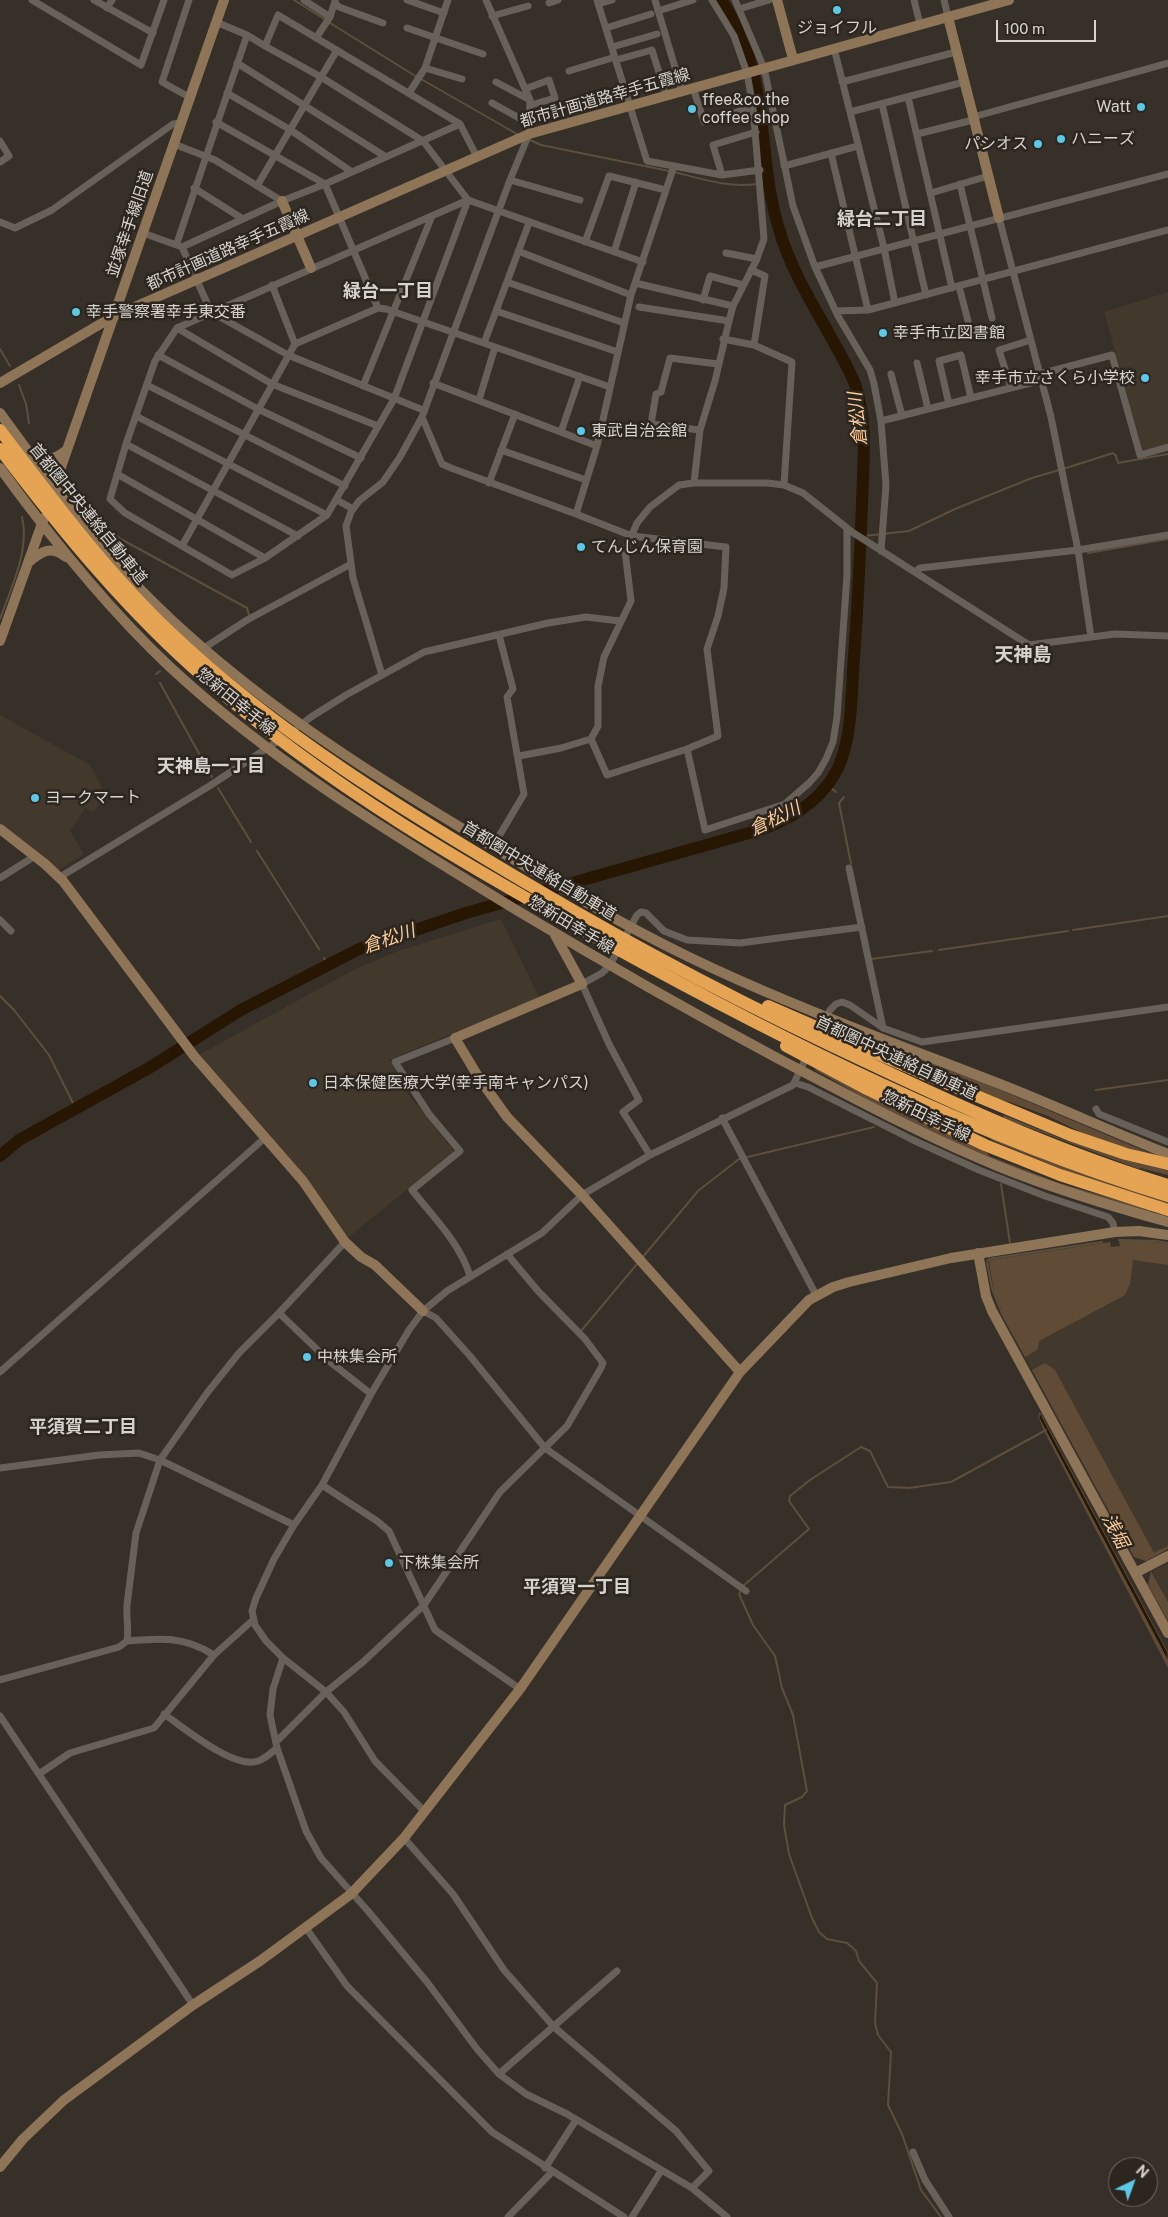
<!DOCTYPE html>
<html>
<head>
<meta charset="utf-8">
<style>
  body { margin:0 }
  #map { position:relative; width:1168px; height:2217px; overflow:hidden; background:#363029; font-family:"Public Sans",sans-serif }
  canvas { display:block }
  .north { position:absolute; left:1108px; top:2157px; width:50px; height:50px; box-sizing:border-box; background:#2c261f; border:1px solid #706b65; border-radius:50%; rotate:42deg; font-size:14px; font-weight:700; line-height:20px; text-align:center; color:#d7d3ce }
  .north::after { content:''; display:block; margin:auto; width:18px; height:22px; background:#5bc8e7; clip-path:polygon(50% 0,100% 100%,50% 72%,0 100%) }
  .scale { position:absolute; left:996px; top:20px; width:100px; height:22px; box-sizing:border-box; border:2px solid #d7d3ce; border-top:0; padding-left:6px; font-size:15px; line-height:18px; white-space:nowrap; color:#d7d3ce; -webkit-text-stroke:4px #2c261f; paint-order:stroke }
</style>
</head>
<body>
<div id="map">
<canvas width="1168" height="2217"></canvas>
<div class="north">N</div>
<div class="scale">100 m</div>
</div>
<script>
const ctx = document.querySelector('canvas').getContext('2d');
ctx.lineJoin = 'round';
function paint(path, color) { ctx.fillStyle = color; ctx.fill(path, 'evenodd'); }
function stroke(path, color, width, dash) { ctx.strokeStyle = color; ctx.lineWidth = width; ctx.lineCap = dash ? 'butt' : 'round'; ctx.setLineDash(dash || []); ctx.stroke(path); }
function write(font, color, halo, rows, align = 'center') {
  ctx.font = font + ' "Public Sans","Noto Sans JP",sans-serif'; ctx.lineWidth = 5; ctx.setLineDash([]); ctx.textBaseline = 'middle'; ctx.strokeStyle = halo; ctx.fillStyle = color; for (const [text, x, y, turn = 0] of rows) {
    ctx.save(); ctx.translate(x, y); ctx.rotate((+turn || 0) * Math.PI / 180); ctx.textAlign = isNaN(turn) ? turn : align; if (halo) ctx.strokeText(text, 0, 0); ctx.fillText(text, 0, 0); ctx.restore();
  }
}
paint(new Path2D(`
  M 1168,292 L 1168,444 L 1143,451 L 1104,312 Z
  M 0,715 L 90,765 L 105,793 L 94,813 L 85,808 L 70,831 L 84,854 L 59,870 L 0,824 Z
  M 501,919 L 539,997 L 389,1060 L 409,1095 L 454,1151 L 349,1237 L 307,1179 L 199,1055 L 355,969 L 398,951 Z
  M 1119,1241 L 1145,1241 L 1168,1244 L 1168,1549 L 1146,1561 L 1134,1557 L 1017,1343 L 1104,1294 L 1122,1260 Z
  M 1168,1563 L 1168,1602 L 1152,1571 Z`), '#43382c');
paint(new Path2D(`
  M 829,1023 L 984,1083 L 1147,1152 L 1159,1155 L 1159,1157 L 1097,1140 L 1048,1116 L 1010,1102 L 981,1095 L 827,1025 Z
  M 816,1068 L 988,1153 L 989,1156 L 1059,1183 L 1151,1210 L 1151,1212 C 1054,1185 959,1151 871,1102 C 852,1091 834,1080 815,1070 Z
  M 1004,1115 L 1067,1141 L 1168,1168 L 1168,1175 L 1140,1168 L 1139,1169 L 1003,1118 Z
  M 992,1136 L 1168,1201 L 1168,1207 L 1081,1177 L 991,1140 Z
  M 1119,1241 L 1145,1241 L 1168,1244 L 1168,1265 L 1133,1260 L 1130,1284 L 1125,1295 L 1039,1341 L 1038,1349 L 1025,1357 L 1000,1312 L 1002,1310 L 994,1292 L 989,1262 L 990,1260 L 1110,1242 L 1111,1247 L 1120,1246 Z
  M 1045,1363 L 1055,1370 L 1154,1553 L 1168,1546 L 1168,1549 L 1146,1561 L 1134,1557 L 1032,1370 Z
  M 1038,1415 L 1168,1661 L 1168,1668 L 1043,1429 Z
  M 1151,1571 L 1168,1602 L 1168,1621 L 1148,1585 Z`), '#604c36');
const water = new Path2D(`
  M 1040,1413 L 1168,1653 L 1168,1661 L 1039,1418 Z`);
paint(water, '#271601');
stroke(water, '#5c4f3e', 1);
stroke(new Path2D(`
  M 294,0 L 326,20
  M 330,23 L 417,77
  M 421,79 L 517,134
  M 528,139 L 541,145 L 669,171
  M 674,172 C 702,179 729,188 757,184
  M 762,183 L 770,182
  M 0,349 L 10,366
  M 19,385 L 26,404 L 29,423
  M 1063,469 L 1113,453 L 1116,456 L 1118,463 L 1168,454
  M 94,512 L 119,538 L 247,608 L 249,615
  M 864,536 L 909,531 L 955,509 L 1032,478 L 1059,470
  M 1088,553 L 1168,539
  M 0,619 C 11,588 30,550 22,517
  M 156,674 L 160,671
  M 160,683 L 212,777
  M 827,785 L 836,792
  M 218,788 L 251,842
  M 844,797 L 839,803 L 851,864
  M 257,851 L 319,949
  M 1073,930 L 1168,916
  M 939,950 L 1068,931
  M 324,958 L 328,965
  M 871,959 L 932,951
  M 0,996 L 14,1010 L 49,1055 L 75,1107
  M 1096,1090 L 1168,1080
  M 1001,1184 L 1010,1243
  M 1119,1240 L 1156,1241 L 1168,1243
  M 642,1258 L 698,1191 L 739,1159 L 874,1127
  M 1001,1311 L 992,1288 L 987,1262 L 989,1259 L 1102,1242
  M 581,1331 L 637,1264
  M 743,1586 L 809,1529 L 789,1501 L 790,1496 L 810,1480 L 861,1447 L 870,1451 L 888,1487 L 909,1488 L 951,1482 L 1046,1430
  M 741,1590 L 739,1594 L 753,1625 L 775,1656 L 782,1688 L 793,1715 L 807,1791 L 802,1797 L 785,1805 L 784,1825 L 789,1854 L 812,1918 L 819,1932 L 827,1939 L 847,1943 L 856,1951 L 859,1961 L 877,1983 L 875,2023 L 878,2035 L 891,2052 L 888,2105 L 902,2134 L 921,2190 L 941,2217`), '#5c4f3e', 2);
stroke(new Path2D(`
  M 0,1156 L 19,1140 L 149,1068 L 241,1010 L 359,949 L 466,913 L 763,829 C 795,817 823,799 838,768 C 853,735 851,693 854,657 C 858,606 860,555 862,504 C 863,465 868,425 856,387 C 850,370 840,354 832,339 C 812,303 790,268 779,229 C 762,175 766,116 750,61 C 745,40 733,18 721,0`), '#271601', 12);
stroke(new Path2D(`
  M 32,0 L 141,65 L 164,0
  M 94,0 L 153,33
  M 189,0 L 162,82 L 189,97
  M 304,0 L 330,17
  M 407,0 L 444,13
  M 597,0 L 647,161 L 722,175 L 760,170
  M 655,0 L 682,91
  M 735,0 L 764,68 L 793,206 L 815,267 L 838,316 L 870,370 L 874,384 L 881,421 L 886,485 L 881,551
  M 914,0 L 920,24
  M 944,0 L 948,17
  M 335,3 L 339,7 L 383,23
  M 549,3 L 558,0
  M 598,4 L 612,0
  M 107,8 L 112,0
  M 739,9 L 769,0
  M 658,11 L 693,0
  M 492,16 L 528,6
  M 216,22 L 247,35
  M 407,28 L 483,54
  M 606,28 L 651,14
  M 316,38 L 330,17 L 335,1
  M 265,46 L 321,77 L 423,141 L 468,200 L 643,262
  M 612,47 L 657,34
  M 834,48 L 884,248 L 895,303
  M 616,60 L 652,50 L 666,95
  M 237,63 L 386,157
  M 425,68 L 462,79
  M 569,71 L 615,57
  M 496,82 L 530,100
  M 842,82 L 956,52
  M 693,88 L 704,122 L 753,107
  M 525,89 L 549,80 L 555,98 L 531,105
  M 227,93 L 289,129 L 352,172
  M 409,93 L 425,68 L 448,0
  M 908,97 L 952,288
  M 492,103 L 530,124
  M 882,104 L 926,295
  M 850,112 L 964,82
  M 973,117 L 1168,63
  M 216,122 L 325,184 L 378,308
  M 917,134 L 973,120
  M 0,141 L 9,156 L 0,162
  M 174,144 L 215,160 L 282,201
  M 831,153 L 868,310
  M 784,166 L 858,146
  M 722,175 L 713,145 L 756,132
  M 510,180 L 580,200
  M 960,184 L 992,318
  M 257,186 L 337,50
  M 194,188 L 243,219
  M 931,193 L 988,176
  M 468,200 L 394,399 L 327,515 L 265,558 L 232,575 L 125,513 L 110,499 L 126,444 L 155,361 L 177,328 Z
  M 999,218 L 1051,417 L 1078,550 L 1091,637
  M 0,222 L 15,228 L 52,210 L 173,124 L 180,123
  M 143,233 L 182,247 L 211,312 L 288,355 L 423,410
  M 585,242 L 609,176 L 666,190
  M 177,243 L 247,35 L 265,46 L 278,15 L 460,124 L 477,157
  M 182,247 L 282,201 L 325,184 L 460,124
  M 518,251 L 631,295
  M 614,252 L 636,182
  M 726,253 L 757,259
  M 815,267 L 1168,174
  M 751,270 L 765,276 L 754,345 L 792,362 L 784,485
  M 507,282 L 624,323
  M 635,283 L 733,306
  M 272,285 L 295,344
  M 959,286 L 968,321
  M 703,300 L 710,276 L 743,285
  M 639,307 L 729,321
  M 496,311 L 618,352
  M 836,311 L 868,310 L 1168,230
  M 177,328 L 272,384 L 378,426
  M 723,339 L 754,345
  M 484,343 L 529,223
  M 158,355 L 258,409 L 361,458
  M 917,363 L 928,409
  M 891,374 L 902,416
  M 1040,374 L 1112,355 L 1140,455 L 1168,447
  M 433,383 L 597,446
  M 147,385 L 345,486
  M 363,386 L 432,216
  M 1011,388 L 999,350 L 1031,340
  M 479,400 L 495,347
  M 949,404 L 939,361 L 961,355 L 971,398
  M 136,416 L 327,515
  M 422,417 L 442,464 L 451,468 L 576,514 L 632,536 L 726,547 L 724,588 L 718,616 L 707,649 L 718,736 L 687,749 L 607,775 L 591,739
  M 881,421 L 1042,380
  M 651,424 L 656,394 L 661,392 L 670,358 L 718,364
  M 644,425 L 651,424 L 700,430
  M 561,432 L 580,376
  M 126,444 L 298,536
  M 501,450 L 586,480
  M 117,474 L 265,558
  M 489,483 L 515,414
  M 694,483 L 700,430 L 715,381 L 729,321 L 733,306 L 756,261 L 764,239 L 753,107 L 747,73 L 734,36 L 712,0
  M 337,500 L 353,509
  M 576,514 L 597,446 L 631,295 L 674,166
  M 182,546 L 295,344 L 378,308 L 386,309 L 610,387
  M 915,572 L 920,568 L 1078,550 L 1168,535
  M 204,648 L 247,620 L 351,564
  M 382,675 L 353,578 L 346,526 L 351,512 L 359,501 L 383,482 L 400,457 L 422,417 L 510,180 L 529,134 L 530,100 L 486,0
  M 298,727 L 311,717 L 346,695 L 424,652 L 548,623 L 586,617 L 620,621
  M 687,749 L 705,830 L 785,804 L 809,783 L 818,773 L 826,759 L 833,742 L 837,717 L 847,575 L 847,528
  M 519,756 L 561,748 L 591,739 L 598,726 L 598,686 L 604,657 L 631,601 L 625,551 L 637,523 L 650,507 L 679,485 L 694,483 L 767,483 L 784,485 L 803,493 L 852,532 L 1029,645 L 1115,634 L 1168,636
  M 492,848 L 524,794 L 507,697 L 513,689 L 499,635
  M 849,868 L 883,1028
  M 60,877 L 211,785 L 281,739
  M 0,878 L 35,856
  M 0,920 L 11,931
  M 819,1031 L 830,1010 L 836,1004 L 842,1002 L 850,1005 L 883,1028 L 922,1042 L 1168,1007
  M 455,1038 L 395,1062 L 429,1114 L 460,1151 L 412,1190 C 433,1217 460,1243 470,1276
  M 795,1083 L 808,1087 L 913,1140 L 979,1170 L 1045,1196 L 1108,1217 L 1113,1223 L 1115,1232
  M 1096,1109 L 1099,1114 L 1168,1142
  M 722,1118 L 816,1295
  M 650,1155 L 623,1112 L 639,1100 L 609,1044 L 582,984 L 602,973 L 610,965 L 637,915 L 641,912 L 646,913 L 664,931 L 687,940 L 740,943 L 862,927
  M 423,1311 L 436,1318 L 470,1356 L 545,1448 L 746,1591
  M 279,1313 L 345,1242
  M 0,1372 L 266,1137
  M 0,1468 L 99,1455 L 139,1453 L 160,1460 L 294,1525
  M 322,1485 L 377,1521 L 389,1531 L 435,1630 L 520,1689
  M 127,1641 C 129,1628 126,1618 127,1605 L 136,1533 L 160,1460 L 207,1393 L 239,1353 L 279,1313 L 329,1361 L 371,1394
  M 283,1658 L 273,1689 L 270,1715 L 277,1748 L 306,1831 L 321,1858 L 368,1911 L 427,1982 L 477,2049 L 499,2074 L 526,2094 L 567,2114 L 692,2188 L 727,2217
  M 0,1680 L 119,1647 L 127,1641 C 161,1638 184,1636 214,1655
  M 164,1714 C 184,1728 235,1770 258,1761 C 265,1759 272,1752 277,1748
  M 0,1716 L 193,2005
  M 276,1742 L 326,1692 L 363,1662 L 424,1605 L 500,1492 L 567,1426 L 601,1368 L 603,1363 L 585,1339 L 538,1291 L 507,1254
  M 39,1774 L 70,1753 L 154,1728 L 214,1655 L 253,1620
  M 424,1811 L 375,1761 L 344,1712 L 326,1692 L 283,1658 L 266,1641 L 255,1625 L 252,1611 L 256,1598 L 274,1559 L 294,1525 L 322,1485 L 371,1394 L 409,1330 L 423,1311 L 447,1291 L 542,1233 L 582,1195 L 650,1155 L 793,1085 L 808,1054
  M 404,1838 L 453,1894 L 504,1970 L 554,2027 L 676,2131 L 709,2171 L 692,2188
  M 306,1928 L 347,1986 L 492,2132 L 624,2217
  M 499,2074 L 617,1971
  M 913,2152 L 925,2180 L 949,2217
  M 545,2168 L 576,2120
  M 508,2217 L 552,2172
  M 632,2217 L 661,2171`), '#68615a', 7);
stroke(new Path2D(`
  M 777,0 L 793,59
  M 948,17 L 999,218
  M 282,201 L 311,268
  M 0,383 L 114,316 L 529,134 L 1009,0
  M 0,413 C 45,474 88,536 141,590 C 230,681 337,753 445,818 C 526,867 606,917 691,958 C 793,1007 900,1045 1005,1086 C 1060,1108 1113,1132 1168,1154
  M 31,453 C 45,463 54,460 67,450
  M 0,468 C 51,538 106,607 170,667 C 274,764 397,837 518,911 C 603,962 689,1011 777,1058 C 850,1096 923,1136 1000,1167 C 1054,1189 1111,1206 1168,1222
  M 53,490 L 224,0
  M 29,562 C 43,550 51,546 66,557
  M 0,641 L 44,518
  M 0,829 L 45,864 L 63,881 L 194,1056 L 303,1181 L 345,1242 L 361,1257 L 375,1265 L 423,1311
  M 555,935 L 582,984 L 455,1038 L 479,1078 L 507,1117 L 582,1195 L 740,1372
  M 978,1253 L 986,1296 L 992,1311 L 1168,1633
  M 1135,1573 L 1168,1556
  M 0,2167 L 23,2139 L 64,2100 L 193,2005 L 260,1961 L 351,1894 L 404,1838 L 520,1689 L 740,1372 L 809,1300 L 833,1287 L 849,1282 L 951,1258 L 1115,1232 L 1139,1231 L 1168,1235`), '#8e7558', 10);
stroke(new Path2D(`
  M 0,430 C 53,500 105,570 169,631 C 277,734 406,812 533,887 C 646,954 761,1013 879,1068 C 972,1112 1069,1155 1168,1185
  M 0,449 C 63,532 128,612 207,680 C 327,786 469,867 608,944 C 784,1041 976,1137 1168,1196
  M 768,1006 L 917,1071 L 1070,1135 L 1126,1154 L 1168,1164
  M 786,1046 L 865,1088 L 985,1145 L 1060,1175 L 1168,1210`), '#e5a454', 12);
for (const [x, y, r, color] of [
  [837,10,5,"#5bc8e7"],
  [1141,107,5,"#5bc8e7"],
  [692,109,5,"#5bc8e7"],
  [1061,139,5,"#5bc8e7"],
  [1038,144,5,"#5bc8e7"],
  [76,312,5,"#5bc8e7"],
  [883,333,5,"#5bc8e7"],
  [1145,378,5,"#5bc8e7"],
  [581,431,5,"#5bc8e7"],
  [581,547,5,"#5bc8e7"],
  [35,798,5,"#5bc8e7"],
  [313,1083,5,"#5bc8e7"],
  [307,1357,5,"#5bc8e7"],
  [389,1563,5,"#5bc8e7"]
]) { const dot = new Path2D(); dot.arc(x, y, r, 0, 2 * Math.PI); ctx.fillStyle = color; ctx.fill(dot); stroke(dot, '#2c261f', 2); }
write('16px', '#d7d3ce', '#2c261f', [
  ["ジョイフル",837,28,"center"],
  ["ffee&co.the",702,100],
  ["coffee shop",702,118],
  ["Watt",1131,107,"right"],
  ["ハニーズ",1071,139],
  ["パシオス",1028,144,"right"],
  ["幸手警察署幸手東交番",86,312],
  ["幸手市立図書館",893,333],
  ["幸手市立さくら小学校",1135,378,"right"],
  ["東武自治会館",591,431],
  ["てんじん保育園",591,547],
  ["ヨークマート",45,798],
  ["日本保健医療大学(幸手南キャンパス)",323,1083],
  ["中株集会所",317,1357],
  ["下株集会所",399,1563]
], 'left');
write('16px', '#d7d3ce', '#2c261f', [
  ["都市計画道路幸手五霞線",605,98,-16],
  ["並塚幸手線旧道",130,224,-71],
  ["都市計画道路幸手五霞線",228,250,-24],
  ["首都圏中央連絡自動車道",88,514,51],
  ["惣新田幸手線",236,702,39],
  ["首都圏中央連絡自動車道",539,871,31],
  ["惣新田幸手線",571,925,31],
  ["首都圏中央連絡自動車道",896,1058,25],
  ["惣新田幸手線",926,1116,26]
]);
write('bold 18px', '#d7d3ce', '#2c261f', [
  ["緑台二丁目",882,219],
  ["緑台一丁目",388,291],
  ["天神島一丁目",211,766],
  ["平須賀二丁目",83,1427],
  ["平須賀一丁目",577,1587]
]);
write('italic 18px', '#fdce9a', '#2c261f', [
  ["倉松川",858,419,-96],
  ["倉松川",775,819,-26],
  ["倉松川",389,939,-19],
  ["浅堀",1115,1531,62]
]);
write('bold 19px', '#d7d3ce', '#2c261f', [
  ["天神島",1023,655]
]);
</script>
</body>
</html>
